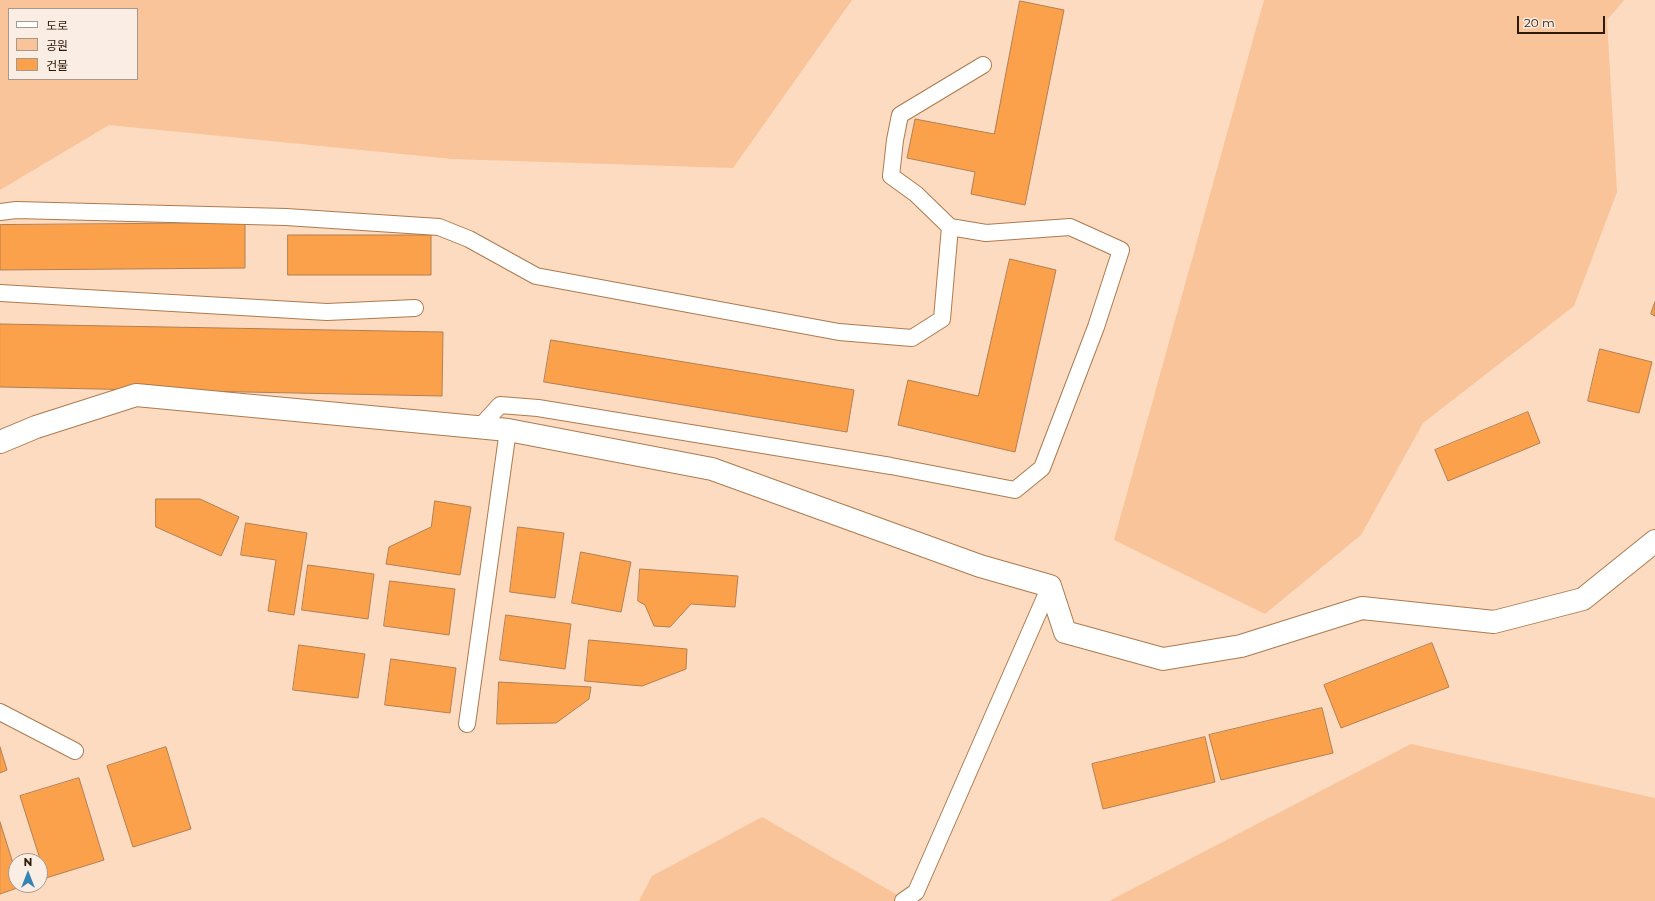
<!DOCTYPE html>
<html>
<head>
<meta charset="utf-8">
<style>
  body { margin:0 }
  #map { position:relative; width:1655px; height:901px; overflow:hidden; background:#fddbc0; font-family:Montserrat,"Noto Sans KR",sans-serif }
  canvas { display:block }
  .legend { position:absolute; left:8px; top:8px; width:130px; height:72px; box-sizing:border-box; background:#f9ede4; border:1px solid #a8988c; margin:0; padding:5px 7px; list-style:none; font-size:12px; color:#2e1907 }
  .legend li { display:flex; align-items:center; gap:8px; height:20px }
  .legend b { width:20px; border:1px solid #a8988c }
  .north { position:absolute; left:8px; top:853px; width:40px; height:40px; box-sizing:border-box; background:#f9ede4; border:1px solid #a8988c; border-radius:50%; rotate:0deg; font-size:11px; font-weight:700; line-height:16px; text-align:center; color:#2e1907 }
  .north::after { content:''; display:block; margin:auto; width:14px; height:18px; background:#3583b5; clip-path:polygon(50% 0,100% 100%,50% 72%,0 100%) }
  .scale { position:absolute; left:1517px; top:16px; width:88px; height:18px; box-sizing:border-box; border:2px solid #2e1907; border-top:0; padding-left:5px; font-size:12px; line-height:14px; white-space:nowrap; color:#2e1907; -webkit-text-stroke:3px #f9ede4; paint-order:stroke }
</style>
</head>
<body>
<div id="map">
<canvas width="1655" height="901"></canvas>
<ul class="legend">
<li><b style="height:5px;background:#fff"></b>도로</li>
<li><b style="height:11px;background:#f9c499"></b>공원</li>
<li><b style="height:11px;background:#fca14b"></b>건물</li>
</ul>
<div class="north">N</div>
<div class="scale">20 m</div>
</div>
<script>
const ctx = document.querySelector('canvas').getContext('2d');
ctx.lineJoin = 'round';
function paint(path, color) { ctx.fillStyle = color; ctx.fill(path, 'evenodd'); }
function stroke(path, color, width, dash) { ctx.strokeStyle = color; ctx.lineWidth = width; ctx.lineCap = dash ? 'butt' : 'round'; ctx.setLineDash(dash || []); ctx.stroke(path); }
paint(new Path2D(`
  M 0,0 L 852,0 L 733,168 L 452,159 L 109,125 L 0,190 ZM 9,9 L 137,9 L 137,79 L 9,79 Z
  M 1264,0 L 1624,0 L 1607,20 L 1617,192 L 1574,306 L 1423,423 L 1361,535 L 1265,614 L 1114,540 Z
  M 1411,744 L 1655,798 L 1655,901 L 1109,901 Z
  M 762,817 L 908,901 L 639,901 L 652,876 Z`), '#f9c499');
const building = new Path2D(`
  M 1020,1 L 1064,10 L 1025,205 L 971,194 L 975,172 L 907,158 L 915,119 L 994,134 Z
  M 245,223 L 245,268 L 0,270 L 0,225 Z
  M 288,235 L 431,235 L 431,275 L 288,275 Z
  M 1010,259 L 1056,270 L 1015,452 L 898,425 L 908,380 L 978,396 Z
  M 1655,302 L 1655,316 L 1651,314 Z
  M 0,324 L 443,332 L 442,396 L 0,387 Z
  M 551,340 L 854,390 L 847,432 L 544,382 Z
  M 1600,349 L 1652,362 L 1639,413 L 1588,401 Z
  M 1528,412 L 1540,443 L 1448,481 L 1435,450 Z
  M 156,499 L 200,499 L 239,517 L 221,556 L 156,527 Z
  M 435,501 L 471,507 L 460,575 L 386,564 L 389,547 L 431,527 Z
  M 246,523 L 307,533 L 294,615 L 268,611 L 276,560 L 241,555 Z
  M 518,527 L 564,533 L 555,598 L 510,592 Z
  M 581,552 L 631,562 L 621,612 L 572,603 Z
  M 308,565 L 374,574 L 368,619 L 302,610 Z
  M 640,569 L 738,576 L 735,607 L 691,604 L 670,627 L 654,626 L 645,605 L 638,601 Z
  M 390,581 L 455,589 L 449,635 L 384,626 Z
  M 506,615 L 571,624 L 565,669 L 500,660 Z
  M 589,640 L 687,649 L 686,669 L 642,686 L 585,681 Z
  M 1432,643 L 1449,687 L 1341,728 L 1324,685 Z
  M 299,645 L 365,654 L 358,698 L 293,690 Z
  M 391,659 L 456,668 L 450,713 L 385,705 Z
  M 499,682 L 591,687 L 589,699 L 556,723 L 497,724 Z
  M 1322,708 L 1333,753 L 1221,780 L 1209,735 Z
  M 1205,737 L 1215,782 L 1103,809 L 1092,764 Z
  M 0,747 L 7,770 L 0,773 Z
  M 166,747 L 191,829 L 133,847 L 107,766 Z
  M 79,778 L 104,860 L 46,878 L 20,796 Z
  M 0,822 L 16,873 L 16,885 L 20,885 L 20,887 L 0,894 Z`);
paint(building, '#fca14b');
stroke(building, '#b37f53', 1);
const service = new Path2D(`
  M 0,212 L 16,210 L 286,217 L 439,227 L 469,239 L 536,276 L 839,332 L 912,338 L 942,319 L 950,227 L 986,233 L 1070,227 L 1121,250 L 1096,327 L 1042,468 L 1015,490 L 891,466 L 538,408 L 500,405 L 480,427
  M 950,227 L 916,194 L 891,176 L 895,140 L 900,115 L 983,65
  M 0,293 L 327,312 L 415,308
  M 0,712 L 75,751
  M 467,724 L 508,430
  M 903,901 L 916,892 L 1050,586`);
const minor = new Path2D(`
  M 0,442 L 36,427 L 136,395 L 508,430 L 712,469 L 980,566 L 1050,586 L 1065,632 L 1163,659 L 1241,646 L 1362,608 L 1494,622 L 1583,599 L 1655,541`);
stroke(service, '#ad7a4e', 18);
stroke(minor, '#ad7a4e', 24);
stroke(service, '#fff', 16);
stroke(minor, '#fff', 22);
</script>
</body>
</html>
